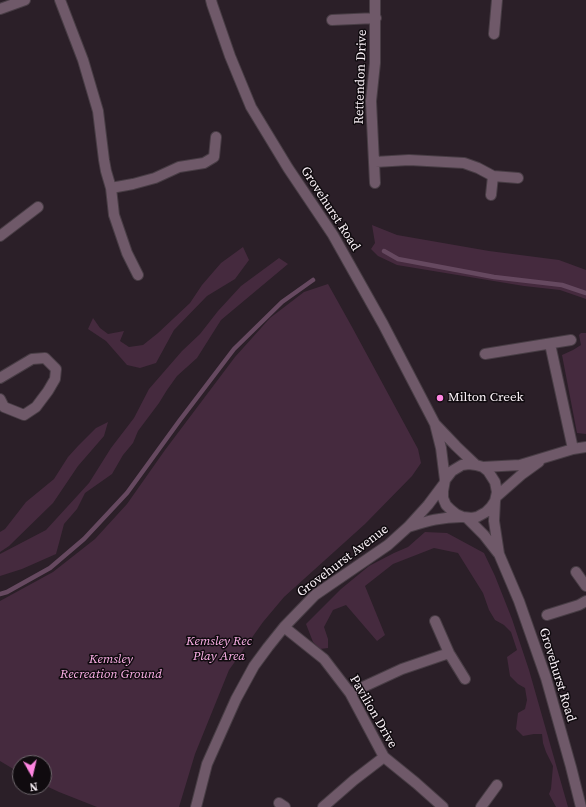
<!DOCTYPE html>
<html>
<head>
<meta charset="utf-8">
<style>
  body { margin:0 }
  #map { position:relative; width:586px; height:807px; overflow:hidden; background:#2b1f28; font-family:"Source Serif 4",serif }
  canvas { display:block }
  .north { position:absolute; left:12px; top:755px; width:40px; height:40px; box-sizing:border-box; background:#100b0f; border:1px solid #6e676c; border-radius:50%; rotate:172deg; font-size:11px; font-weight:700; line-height:16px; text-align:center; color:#fbf2f8 }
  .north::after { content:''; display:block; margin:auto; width:14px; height:18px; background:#fe86e1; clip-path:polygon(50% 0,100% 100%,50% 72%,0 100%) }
</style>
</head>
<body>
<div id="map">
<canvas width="586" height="807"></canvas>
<div class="north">N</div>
</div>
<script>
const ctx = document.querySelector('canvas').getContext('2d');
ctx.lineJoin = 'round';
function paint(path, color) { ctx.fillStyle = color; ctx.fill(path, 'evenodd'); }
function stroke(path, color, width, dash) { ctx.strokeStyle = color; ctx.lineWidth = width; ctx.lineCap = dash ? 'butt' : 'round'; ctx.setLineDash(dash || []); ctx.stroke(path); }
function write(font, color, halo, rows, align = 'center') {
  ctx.font = font + ' "Source Serif 4",serif'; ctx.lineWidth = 3; ctx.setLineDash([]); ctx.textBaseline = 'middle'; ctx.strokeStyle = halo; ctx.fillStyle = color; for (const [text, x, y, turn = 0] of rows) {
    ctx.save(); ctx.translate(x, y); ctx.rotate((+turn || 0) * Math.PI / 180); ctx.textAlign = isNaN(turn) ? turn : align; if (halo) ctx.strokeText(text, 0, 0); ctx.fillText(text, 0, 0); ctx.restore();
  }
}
paint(new Path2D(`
  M 372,225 L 397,235 L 489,251 L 559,260 L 586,270 L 586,299 L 560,290 L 524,286 L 397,265 L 378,256 L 371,249 L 375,243 Z
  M 243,247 L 249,260 L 235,279 L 207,296 L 174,330 L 156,363 L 140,368 L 127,365 L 106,341 L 88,329 L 93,318 L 100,328 L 108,334 L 124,331 L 120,341 L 129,347 L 143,345 L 158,333 L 190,303 L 202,285 L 221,263 Z
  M 279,258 L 288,264 L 221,320 L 197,358 L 177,376 L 167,390 L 159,403 L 138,431 L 133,443 L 123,455 L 112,474 L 85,493 L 77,509 L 64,524 L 59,543 L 56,554 L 22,569 L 0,576 L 0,554 L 46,530 L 89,483 L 111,448 L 134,418 L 149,389 L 182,351 L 200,334 L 218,311 L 241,286 Z
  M 328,284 L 352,327 L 418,449 L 421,463 L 412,476 L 365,524 L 284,597 L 263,622 L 229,670 L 195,754 L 179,807 L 97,807 L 59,792 L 44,785 L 44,763 L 20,763 L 20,773 L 0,761 L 0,601 L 53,572 L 95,539 L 127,504 L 165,450 L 235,357 L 270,318 L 304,292 Z
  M 581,333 L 586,333 L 586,434 L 577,433 L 562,355 L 573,350 L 581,345 L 579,335 Z
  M 108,422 L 104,436 L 78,466 L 53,503 L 9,546 L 0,552 L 0,532 L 5,529 L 26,502 L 54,479 L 68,457 L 78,446 L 96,428 Z
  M 425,532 L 447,533 L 484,553 L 495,576 L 512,619 L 529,670 L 568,807 L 556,807 L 549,794 L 551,789 L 553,766 L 546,752 L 543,743 L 542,734 L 534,734 L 523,736 L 516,729 L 518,713 L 525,709 L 527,700 L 525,688 L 518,684 L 510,676 L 507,657 L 517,650 L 511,632 L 504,625 L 495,620 L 489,610 L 483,593 L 458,553 L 434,548 L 393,564 L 365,586 L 385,635 L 377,641 L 346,605 L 333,610 L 324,627 L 328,639 L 328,648 L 320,649 L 313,642 L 306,624 L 341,589 L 369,566 L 394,553 L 408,547 Z`), '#452a3e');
stroke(new Path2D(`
  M 384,251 L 398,259 L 494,277 L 562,285 L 586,293
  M 0,594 L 7,592 L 50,568 L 84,539 L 127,493 L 180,420 L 234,349 L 282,302 L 313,280`), '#664960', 4.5);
const minor = new Path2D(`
  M 60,0 L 83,60 L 98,111 L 104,160 L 106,171 L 111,188 L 114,215 L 127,253 L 138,275
  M 211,0 L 212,4 L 230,56 L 251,107 L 288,168 L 333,235 L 383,324 L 435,424 L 441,448 L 445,480 L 443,491 L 443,498 L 446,505 L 451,510 L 456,514 L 463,517 L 472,518 L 477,517 L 486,512 L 491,507 L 495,501 L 497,492 L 495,482 L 488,471 L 483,467 L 476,465 L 469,464 L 462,465 L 452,471 L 445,480
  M 0,9 L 25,0
  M 332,20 L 376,18
  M 494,34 L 497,0
  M 375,162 L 409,160 L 464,163 L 478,168 L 493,176 L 518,178
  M 375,183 L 371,101 L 375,63 L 375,0
  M 111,188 L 133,184 L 155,178 L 179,167 L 204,163 L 214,157 L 216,137
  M 491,195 L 493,176
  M 0,236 L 38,207
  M 550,344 L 573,449
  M 485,354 L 571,340
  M 0,378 L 32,359 L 45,358 L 56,369 L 55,379 L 48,391 L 36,407 L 24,415 L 4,407 L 0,399
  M 435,424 L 456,446 L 476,465
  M 483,467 L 520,465 L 573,449 L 586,447
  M 496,497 L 521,475 L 539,462
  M 495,501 L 494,521 L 499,554 L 519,601 L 546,678 L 571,767 L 581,807
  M 467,518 L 484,535 L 498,553
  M 408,527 C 428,521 441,517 461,517
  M 576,572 L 586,586
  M 547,615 L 579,605 L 586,601
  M 435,621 L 449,653 L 465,679
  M 284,627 L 324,659 L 350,693 L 384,757 L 416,783 L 443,807
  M 350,693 L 402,669 L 449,653
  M 279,803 L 285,807
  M 196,807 L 207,764 L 236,699 L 254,666 L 268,647 L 284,627 L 315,595 L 388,545 L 408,527 L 428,505 L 443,485
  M 323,807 L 354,780 L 384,757
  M 481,807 L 497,785`);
stroke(minor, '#483d45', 12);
stroke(minor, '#6f5969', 10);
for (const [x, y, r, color] of [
  [440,398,4,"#fe86e1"]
]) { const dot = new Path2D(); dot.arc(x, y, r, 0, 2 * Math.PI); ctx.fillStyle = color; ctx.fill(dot); stroke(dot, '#100b0f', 1.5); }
write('13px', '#fbf2f8', '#100b0f', [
  ["Rettendon Drive",361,77,-88],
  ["Grovehurst Road",330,209,57],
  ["Grovehurst Avenue",343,561,-37],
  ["Grovehurst Road",557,675,73],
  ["Pavilion Drive",373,712,60]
]);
write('13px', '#fbf2f8', '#100b0f', [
  ["Milton Creek",448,398]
], 'left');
write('italic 13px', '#fdb1e8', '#100b0f', [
  ["Kemsley Rec",219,642],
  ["Play Area",219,657],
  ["Kemsley",111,660],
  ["Recreation Ground",111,675]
]);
</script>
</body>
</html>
